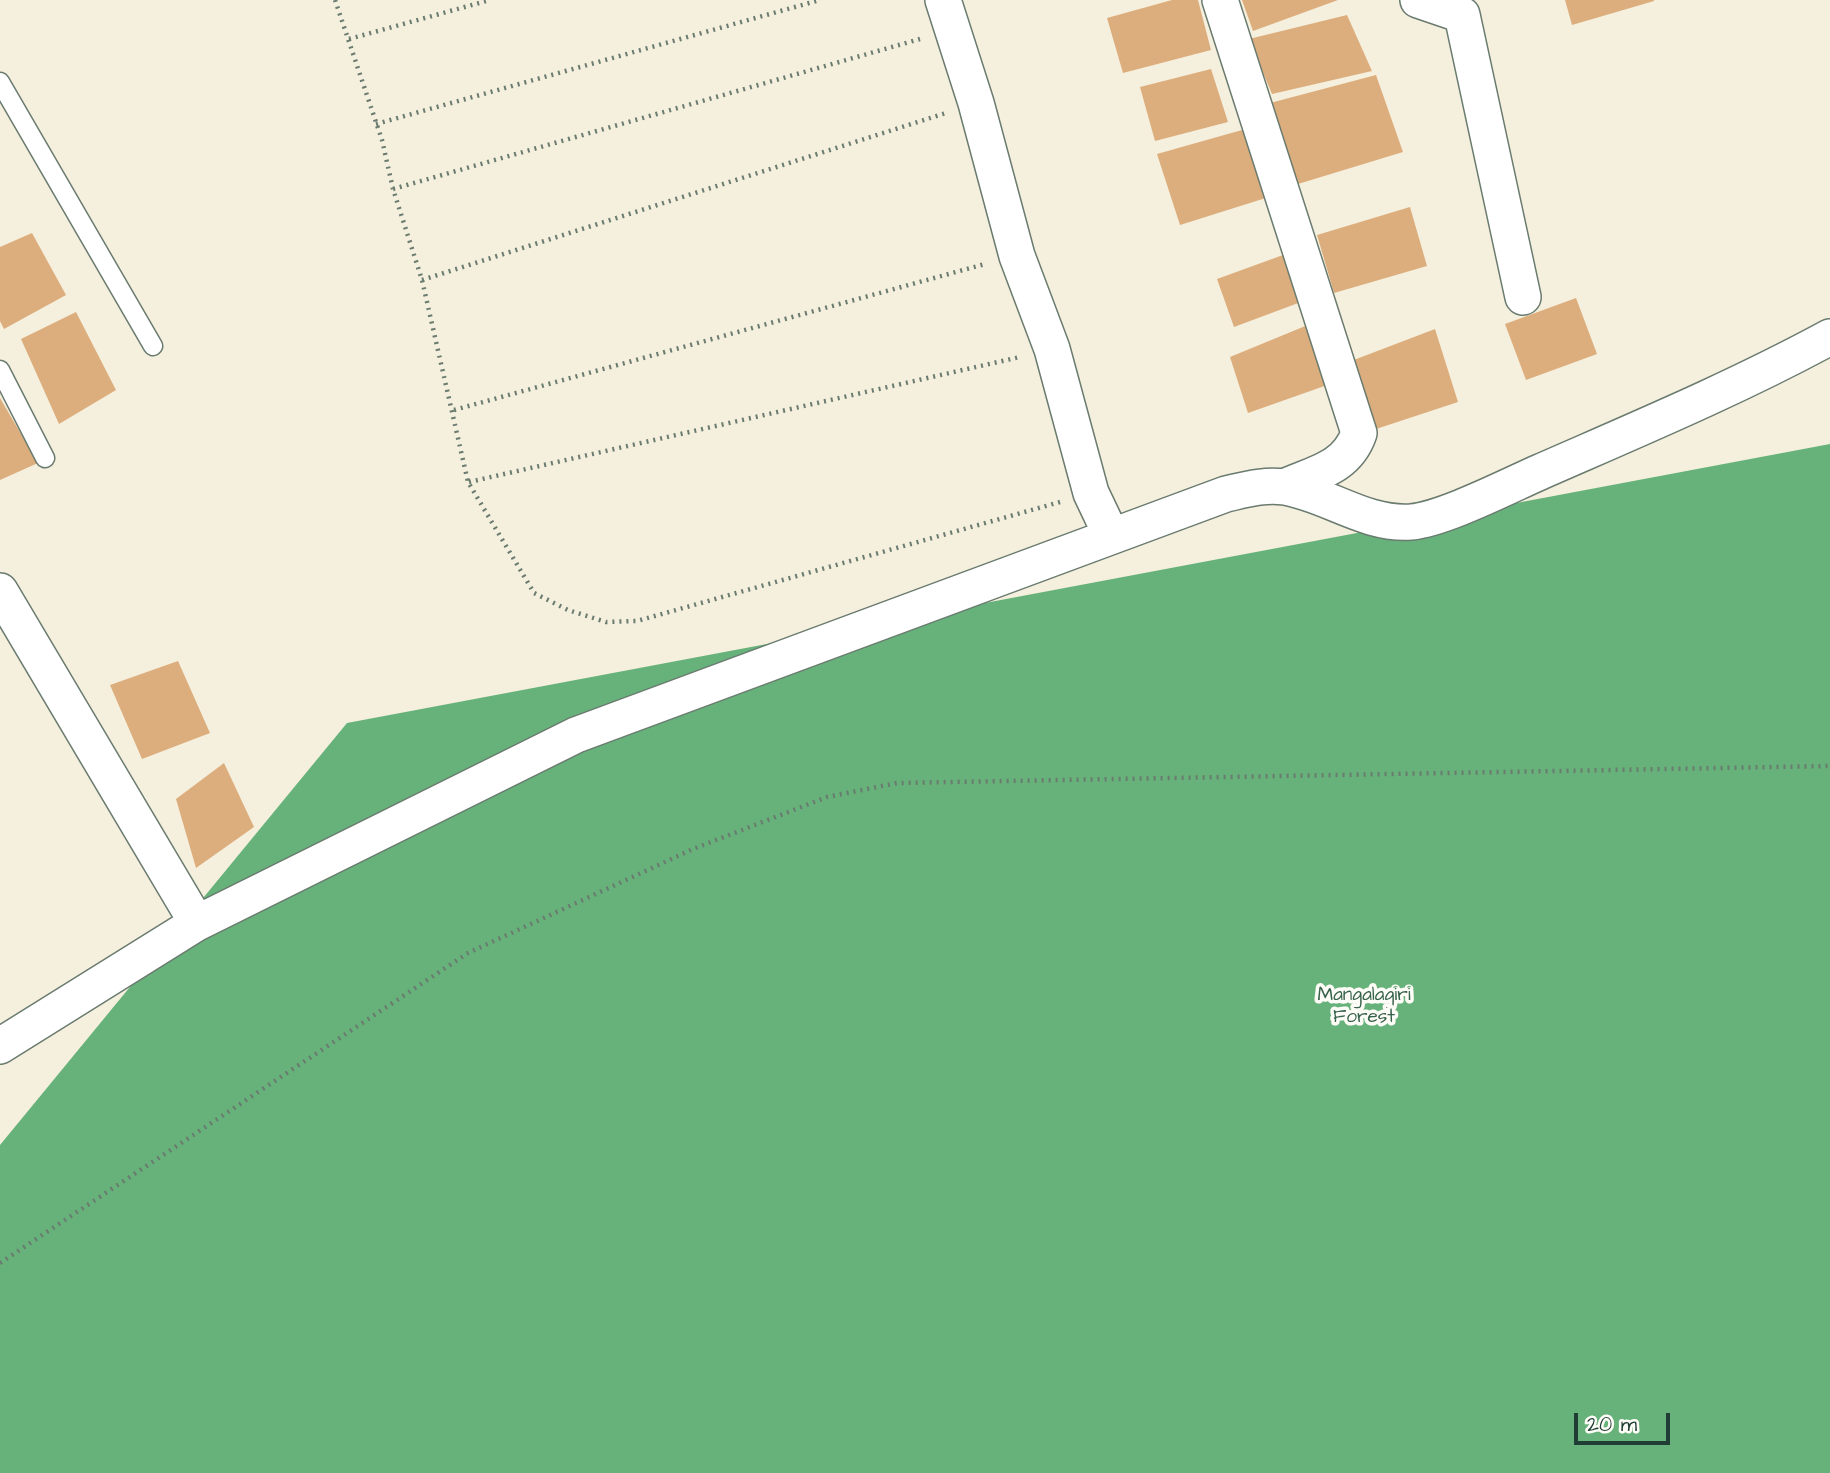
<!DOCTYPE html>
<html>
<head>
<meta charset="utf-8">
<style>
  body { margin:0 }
  #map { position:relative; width:1830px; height:1473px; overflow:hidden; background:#f5efdd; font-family:"Architects Daughter",sans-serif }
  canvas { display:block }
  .scale { position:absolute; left:1574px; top:1413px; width:96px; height:32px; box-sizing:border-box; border:4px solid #1f3d34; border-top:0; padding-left:9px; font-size:21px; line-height:24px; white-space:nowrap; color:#1f3d34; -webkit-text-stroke:5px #fdfcf7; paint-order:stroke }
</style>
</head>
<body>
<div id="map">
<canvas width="1830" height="1473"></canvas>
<div class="scale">20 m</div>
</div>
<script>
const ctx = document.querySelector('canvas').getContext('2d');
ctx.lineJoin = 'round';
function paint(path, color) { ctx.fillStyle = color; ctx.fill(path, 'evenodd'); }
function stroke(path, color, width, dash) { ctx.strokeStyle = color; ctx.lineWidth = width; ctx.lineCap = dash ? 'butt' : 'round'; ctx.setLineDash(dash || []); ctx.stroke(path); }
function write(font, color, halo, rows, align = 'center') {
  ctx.font = font + ' "Architects Daughter",sans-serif'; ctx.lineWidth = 7; ctx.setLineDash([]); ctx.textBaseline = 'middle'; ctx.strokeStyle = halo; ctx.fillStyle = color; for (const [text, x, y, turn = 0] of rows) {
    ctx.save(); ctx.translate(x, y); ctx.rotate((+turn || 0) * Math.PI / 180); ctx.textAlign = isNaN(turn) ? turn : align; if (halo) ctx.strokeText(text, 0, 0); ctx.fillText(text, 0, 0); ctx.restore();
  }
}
paint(new Path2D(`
  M 1830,444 L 1830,1473 L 0,1473 L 0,1145 L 347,723 Z`), '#67b27a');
paint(new Path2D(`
  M 1172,0 L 1198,0 L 1211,50 L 1123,73 L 1107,18 Z
  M 1242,0 L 1338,0 L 1253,31 Z
  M 1565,0 L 1654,0 L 1654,1 L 1572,25 Z
  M 1347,15 L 1372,71 L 1272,94 L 1249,39 Z
  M 1211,69 L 1228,122 L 1155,141 L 1140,87 Z
  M 1376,75 L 1403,152 L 1298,184 L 1270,103 Z
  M 1249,128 L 1269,197 L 1180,225 L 1157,154 Z
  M 1410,207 L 1427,266 L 1334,293 L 1317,235 Z
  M 32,233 L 66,295 L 4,329 L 0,321 L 0,247 Z
  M 1283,255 L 1301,302 L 1234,327 L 1217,279 Z
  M 1576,298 L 1597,354 L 1526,380 L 1505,324 Z
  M 76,312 L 116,390 L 59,424 L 21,339 Z
  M 1315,322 L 1333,383 L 1248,413 L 1230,357 Z
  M 1435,329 L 1458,402 L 1367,432 L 1338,366 Z
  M 0,398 L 38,463 L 0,480 Z
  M 178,661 L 210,733 L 142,759 L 110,685 Z
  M 224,763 L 254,827 L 196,868 L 176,799 Z`), '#ddae7d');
const lane = new Path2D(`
  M 0,82 L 153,346
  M 0,370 L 45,458`);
const street = new Path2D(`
  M 943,0 L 976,103 L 1017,256 L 1052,349 L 1091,493 L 1111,535
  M 1220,0 L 1359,433 C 1347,468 1316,473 1284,487
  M 1418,0 L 1462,15 L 1523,297
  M 0,591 L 197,923
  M 0,1046 L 197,923 L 576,735 L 1226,494 C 1244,490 1265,484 1284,487 C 1328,494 1364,525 1411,522 C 1444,519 1508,486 1540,472 C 1638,429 1736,388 1830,337`);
stroke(lane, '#6a7b6f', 21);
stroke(street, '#6a7b6f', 38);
stroke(new Path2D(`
  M 335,0 L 382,140 L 393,189 L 422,280 L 468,482 L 534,593 L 568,610 L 606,622 L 637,621 L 1060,502
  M 349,39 L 490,0
  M 376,124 L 820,0
  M 393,189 L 920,39
  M 422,280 L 946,113
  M 454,410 L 985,264
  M 469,482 L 1020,357
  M 0,1263 L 468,953 L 693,849 L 827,797 L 897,783 L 1830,766`), '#6a7b6f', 4.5, [2, 5]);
stroke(lane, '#fff', 18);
stroke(street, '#fff', 35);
write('19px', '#37624b', '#fdfcf7', [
  ["Mangalagiri",1364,996],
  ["Forest",1364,1018]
]);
</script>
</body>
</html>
